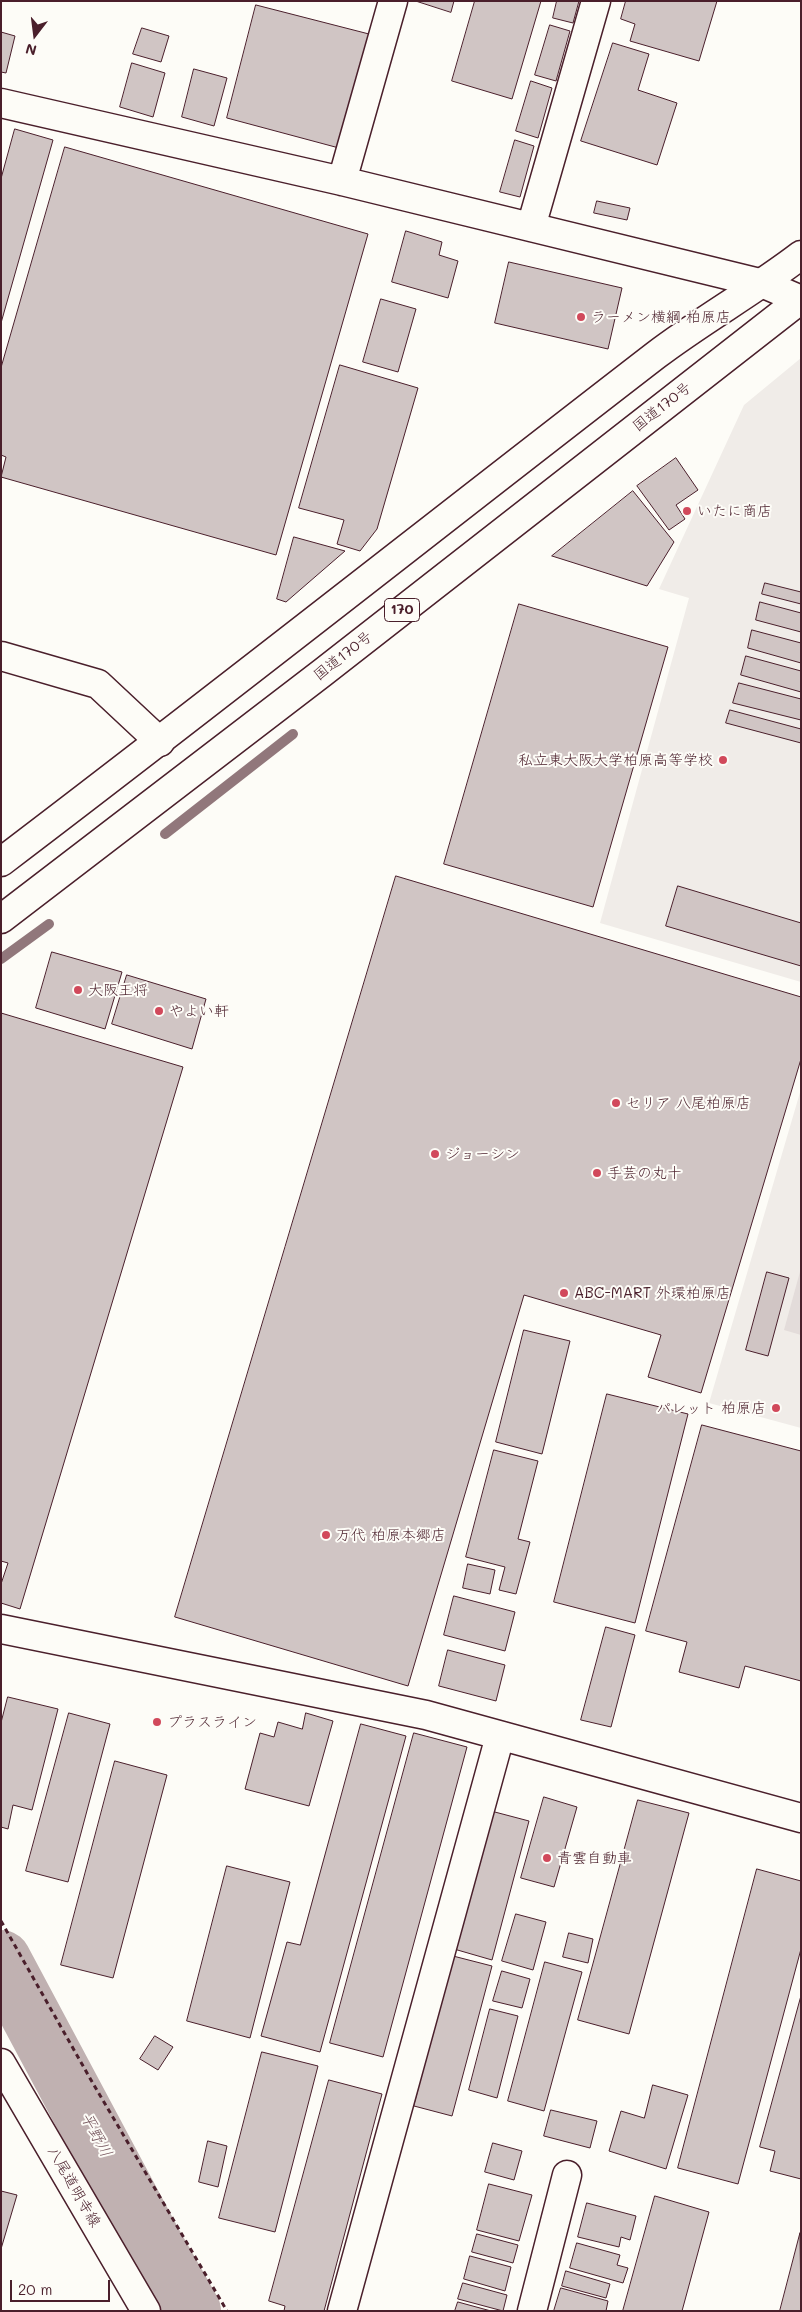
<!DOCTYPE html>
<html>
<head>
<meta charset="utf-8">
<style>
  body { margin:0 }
  #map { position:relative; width:802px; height:2312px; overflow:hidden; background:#fdfcf7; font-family:Mali,sans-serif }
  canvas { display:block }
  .frame { position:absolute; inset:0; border:2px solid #4a1f2b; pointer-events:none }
  .north { position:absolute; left:10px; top:10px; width:50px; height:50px; -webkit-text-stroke:4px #fdfcf7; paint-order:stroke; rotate:195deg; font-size:14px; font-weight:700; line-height:20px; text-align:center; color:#4a1f2b }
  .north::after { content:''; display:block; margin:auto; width:18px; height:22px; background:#4a1f2b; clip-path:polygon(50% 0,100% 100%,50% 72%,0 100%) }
  .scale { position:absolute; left:10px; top:2280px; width:100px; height:22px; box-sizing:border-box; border:2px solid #4a1f2b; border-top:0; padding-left:6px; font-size:15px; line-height:18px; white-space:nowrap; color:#4a1f2b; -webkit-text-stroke:4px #fdfcf7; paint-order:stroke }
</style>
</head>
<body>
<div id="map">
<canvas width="802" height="2312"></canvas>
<div class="frame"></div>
<div class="north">N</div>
<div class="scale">20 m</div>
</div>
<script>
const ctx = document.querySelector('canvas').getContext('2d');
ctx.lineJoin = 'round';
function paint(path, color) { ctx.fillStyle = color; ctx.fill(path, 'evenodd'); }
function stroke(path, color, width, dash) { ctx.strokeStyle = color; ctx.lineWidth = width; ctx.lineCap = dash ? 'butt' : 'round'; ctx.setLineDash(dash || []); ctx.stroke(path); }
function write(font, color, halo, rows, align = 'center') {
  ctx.font = font + ' Mali,"Klee One",sans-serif'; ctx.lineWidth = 4; ctx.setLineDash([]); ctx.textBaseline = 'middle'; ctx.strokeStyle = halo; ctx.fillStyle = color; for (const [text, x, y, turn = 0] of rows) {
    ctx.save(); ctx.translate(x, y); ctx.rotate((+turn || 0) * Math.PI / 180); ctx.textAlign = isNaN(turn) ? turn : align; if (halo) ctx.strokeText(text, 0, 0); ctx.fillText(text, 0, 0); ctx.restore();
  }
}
paint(new Path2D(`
  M 801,358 L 801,982 L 600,923 L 689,598 L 659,589 L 744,405 Z
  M 801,1089 L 801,1428 L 709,1403 Z`), '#f0ece8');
paint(new Path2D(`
  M 801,1268 L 801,1335 L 784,1330 Z`), '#e3dcda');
stroke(new Path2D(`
  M 165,834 L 293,734
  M 1,959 L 49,924`), '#91777b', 10);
stroke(new Path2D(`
  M 1,1960 L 150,2239 L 191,2311`), '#c0b1b1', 60);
const building = new Path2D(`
  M 416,1 L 454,1 L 451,12 Z
  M 475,1 L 541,1 L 512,99 L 452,81 Z
  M 557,1 L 579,1 L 573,23 L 553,18 Z
  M 626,1 L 717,1 L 699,61 L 630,41 L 635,24 L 621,19 Z
  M 256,5 L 369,34 L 339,148 L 227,118 Z
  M 550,25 L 570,31 L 556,81 L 535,75 Z
  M 142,28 L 169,36 L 161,62 L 133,54 Z
  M 1,32 L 15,36 L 6,73 L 1,72 Z
  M 613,43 L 649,54 L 638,90 L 677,103 L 657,165 L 581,141 Z
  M 132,63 L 165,73 L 153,117 L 120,107 Z
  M 194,69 L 227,78 L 214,126 L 182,117 Z
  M 531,81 L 552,88 L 538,138 L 516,131 Z
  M 15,129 L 53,140 L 1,323 L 1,179 Z
  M 515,140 L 534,146 L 520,197 L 500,192 Z
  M 65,147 L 368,234 L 276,555 L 1,477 L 6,457 L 1,455 L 1,368 Z
  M 597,201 L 630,208 L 627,220 L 594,213 Z
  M 406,231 L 442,242 L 439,255 L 458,261 L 448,298 L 392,282 Z
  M 509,262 L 622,288 L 608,349 L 495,323 Z
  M 381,299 L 416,309 L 398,372 L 363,362 Z
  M 340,365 L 418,388 L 377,529 L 360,551 L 337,544 L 344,520 L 299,508 Z
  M 676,458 L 698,490 L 676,505 L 685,519 L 669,530 L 637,486 Z
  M 633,491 L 674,542 L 647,586 L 552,556 Z
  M 294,537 L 345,551 L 286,602 L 277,599 Z
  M 765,583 L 801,592 L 801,604 L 762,594 Z
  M 760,602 L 801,613 L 801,632 L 756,620 Z
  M 519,604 L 668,647 L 593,907 L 444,864 Z
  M 752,630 L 801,643 L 801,663 L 748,648 Z
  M 746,656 L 801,671 L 801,692 L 741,675 Z
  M 739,683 L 801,699 L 801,720 L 733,703 Z
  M 730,710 L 801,729 L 801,743 L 726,723 Z
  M 396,876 L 801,997 L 801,1059 L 701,1393 L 648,1377 L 661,1335 L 524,1295 L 408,1686 L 175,1617 Z
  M 678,886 L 801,923 L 801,966 L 666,926 Z
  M 52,952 L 122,972 L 105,1029 L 36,1008 Z
  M 127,975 L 206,999 L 192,1049 L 112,1024 Z
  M 1,1013 L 183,1067 L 20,1609 L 1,1603 L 1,1584 L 8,1563 L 1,1561 Z
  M 767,1272 L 789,1278 L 768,1356 L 746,1350 Z
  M 524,1330 L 570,1341 L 542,1454 L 496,1442 Z
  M 607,1394 L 688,1414 L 635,1623 L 554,1602 Z
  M 702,1425 L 801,1451 L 801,1681 L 745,1666 L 739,1688 L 679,1672 L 687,1642 L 646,1631 Z
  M 494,1450 L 538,1461 L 518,1539 L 530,1542 L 516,1594 L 499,1590 L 505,1567 L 466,1557 Z
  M 468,1564 L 495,1570 L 490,1594 L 463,1588 Z
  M 454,1596 L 515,1612 L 505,1651 L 444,1635 Z
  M 606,1627 L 635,1635 L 611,1727 L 581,1720 Z
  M 448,1650 L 505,1665 L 496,1701 L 439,1686 Z
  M 8,1697 L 58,1709 L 32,1810 L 13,1805 L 8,1829 L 1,1827 L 1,1723 Z
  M 69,1713 L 110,1724 L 68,1882 L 26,1871 Z
  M 306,1713 L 333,1721 L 309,1806 L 245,1789 L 260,1733 L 274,1737 L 278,1722 L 302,1729 Z
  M 361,1724 L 406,1736 L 320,2052 L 261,2036 L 287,1942 L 300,1945 Z
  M 414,1733 L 467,1747 L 383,2057 L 330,2043 Z
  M 115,1761 L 167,1775 L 113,1978 L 61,1965 Z
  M 544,1797 L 577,1807 L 554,1887 L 521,1878 Z
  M 638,1800 L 689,1813 L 629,2034 L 578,2020 Z
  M 491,1811 L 529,1821 L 492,1960 L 454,1949 Z
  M 227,1866 L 290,1882 L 250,2038 L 187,2021 Z
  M 757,1869 L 801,1881 L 801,1949 L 738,2184 L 678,2168 Z
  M 516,1914 L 546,1922 L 533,1970 L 502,1961 Z
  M 569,1933 L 593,1939 L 588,1963 L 563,1957 Z
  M 453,1956 L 492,1966 L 452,2116 L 414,2106 Z
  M 545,1962 L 582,1972 L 544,2111 L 508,2101 Z
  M 502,1971 L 530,1979 L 522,2008 L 493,2001 Z
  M 801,1996 L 801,2179 L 770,2171 L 775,2151 L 760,2147 Z
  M 490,2009 L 518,2016 L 497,2098 L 469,2090 Z
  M 155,2036 L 173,2047 L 158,2070 L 140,2059 Z
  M 262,2052 L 318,2066 L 275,2232 L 219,2218 Z
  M 329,2080 L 382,2094 L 324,2311 L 284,2311 L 285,2306 L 269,2301 Z
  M 653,2085 L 688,2095 L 666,2169 L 609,2151 L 621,2111 L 644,2118 Z
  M 551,2110 L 597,2121 L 590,2148 L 544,2136 Z
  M 208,2141 L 227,2146 L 218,2187 L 199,2182 Z
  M 493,2143 L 522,2151 L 514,2180 L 485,2172 Z
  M 489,2184 L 532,2195 L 519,2241 L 477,2230 Z
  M 1,2191 L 17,2195 L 1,2249 Z
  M 655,2196 L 709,2212 L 682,2311 L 623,2311 Z
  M 587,2203 L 636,2216 L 630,2240 L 621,2237 L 619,2247 L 578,2237 Z
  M 800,2233 L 801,2311 L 780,2311 Z
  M 477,2234 L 518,2245 L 513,2263 L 472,2252 Z
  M 577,2243 L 620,2255 L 617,2265 L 628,2268 L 623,2283 L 570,2268 Z
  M 470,2256 L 511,2267 L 505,2291 L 464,2279 Z
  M 566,2271 L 610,2284 L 606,2298 L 562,2286 Z
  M 463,2283 L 507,2295 L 503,2311 L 458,2299 Z
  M 561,2288 L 608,2301 L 606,2311 L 554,2311 Z
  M 458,2302 L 491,2311 L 455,2311 Z`);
paint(building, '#d0c5c4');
stroke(building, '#4a1f2b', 1);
const minor = new Path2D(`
  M 1,103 L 342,181 L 764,284
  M 342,181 L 393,1
  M 531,227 L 596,1
  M 1,656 L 98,684 L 160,742
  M 1,1629 L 426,1715 L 801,1818
  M 342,2311 L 500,1736
  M 532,2311 L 567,2175`);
const major = new Path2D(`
  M 764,284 L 801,300
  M 1,2063 L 146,2311`);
const highway = new Path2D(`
  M 1,862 C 221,695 437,524 656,355 C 702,320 754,291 801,255
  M 1,919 L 322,673 L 801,299`);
stroke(minor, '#4a1f2b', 31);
stroke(major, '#4a1f2b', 31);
stroke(highway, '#4a1f2b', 31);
stroke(new Path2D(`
  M 1,1921 L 91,2080 L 227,2311`), '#4a1f2b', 3, [5, 4]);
stroke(minor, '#fdfcf7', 28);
stroke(major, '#fdfcf7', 28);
stroke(highway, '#fdfcf7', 28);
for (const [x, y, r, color] of [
  [581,317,5,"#d1495b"],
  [687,511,5,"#d1495b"],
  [723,760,5,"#d1495b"],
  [78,990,5,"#d1495b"],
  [159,1011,5,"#d1495b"],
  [616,1103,5,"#d1495b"],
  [435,1154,5,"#d1495b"],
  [597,1173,5,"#d1495b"],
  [564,1293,5,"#d1495b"],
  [776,1408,5,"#d1495b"],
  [326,1535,5,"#d1495b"],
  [157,1722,5,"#d1495b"],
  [547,1858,5,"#d1495b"]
]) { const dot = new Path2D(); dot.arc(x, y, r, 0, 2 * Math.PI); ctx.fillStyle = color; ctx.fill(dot); stroke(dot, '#fdfcf7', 2); }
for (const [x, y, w] of [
  [402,610,35]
]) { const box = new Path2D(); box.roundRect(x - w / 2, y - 11.5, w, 23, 4); ctx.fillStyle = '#fdfcf7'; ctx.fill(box); stroke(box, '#4a1f2b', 1); }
write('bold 14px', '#4a1f2b', null, [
  ["170",402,610]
]);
write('15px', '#4a1f2b', '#fdfcf7', [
  ["ラーメン横綱 柏原店",591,317],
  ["いたに商店",697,511],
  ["私立東大阪大学柏原高等学校",713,760,"right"],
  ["大阪王将",88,990],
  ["やよい軒",169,1011],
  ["セリア 八尾柏原店",626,1103],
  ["ジョーシン",445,1154],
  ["手芸の丸十",607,1173],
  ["ABC-MART 外環柏原店",574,1293],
  ["パレット 柏原店",766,1408,"right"],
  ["万代 柏原本郷店",336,1535],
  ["プラスライン",167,1722],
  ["青雲自動車",557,1858]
], 'left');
write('15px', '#4a1f2b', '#fdfcf7', [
  ["国道170号",662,407,-38],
  ["国道170号",343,656,-38],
  ["八尾道明寺線",74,2187,60]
]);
write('italic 16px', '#73525a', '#fdfcf7', [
  ["平野川",96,2135,62]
]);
</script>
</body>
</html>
